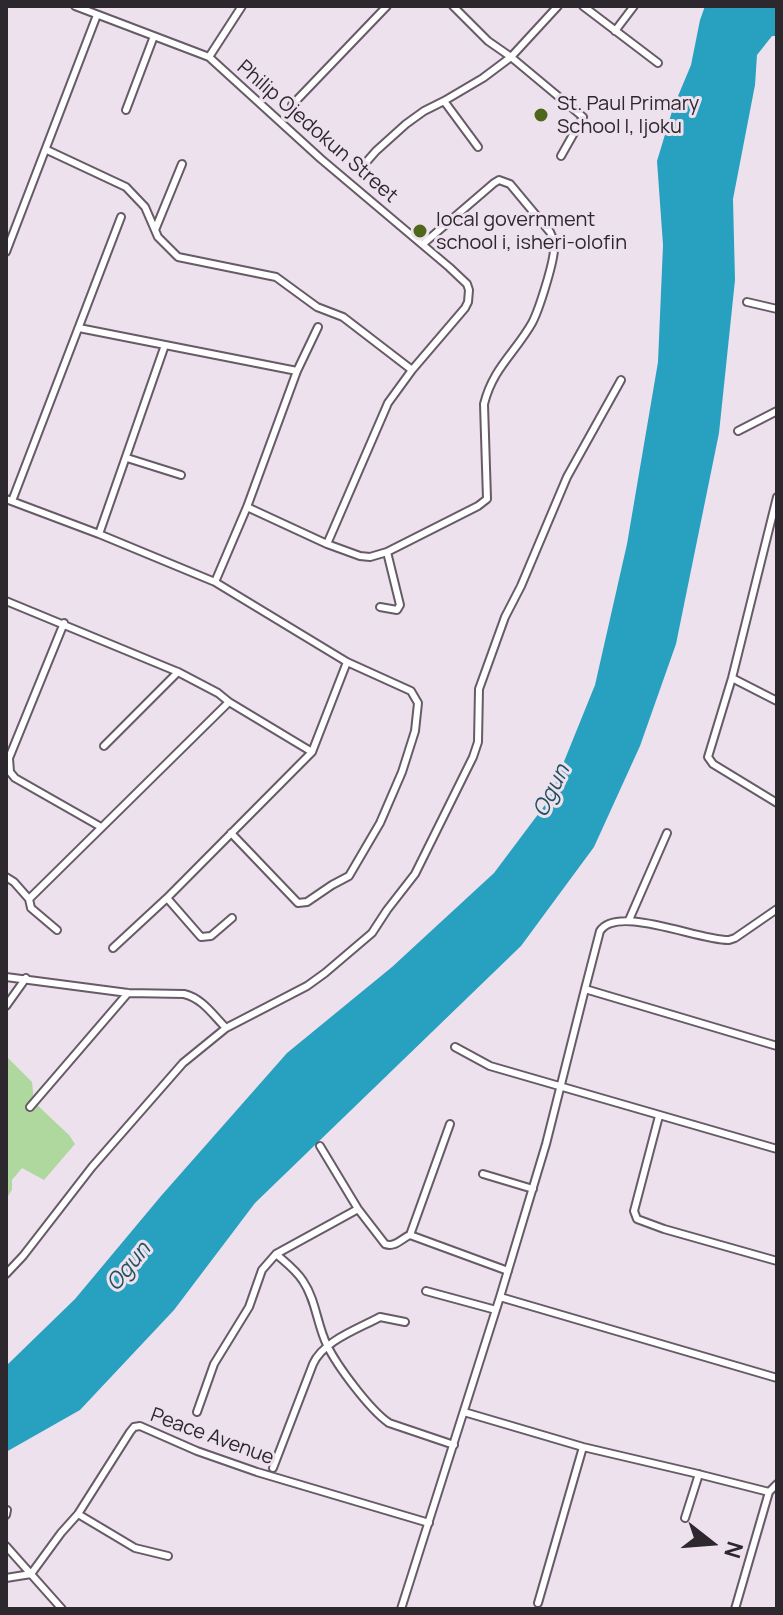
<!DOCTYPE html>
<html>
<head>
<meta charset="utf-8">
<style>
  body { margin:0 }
  #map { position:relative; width:783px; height:1615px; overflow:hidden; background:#eee1ee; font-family:Manrope,sans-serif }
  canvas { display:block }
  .frame { position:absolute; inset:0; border:8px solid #2d282d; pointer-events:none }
  .north { position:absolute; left:671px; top:1503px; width:80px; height:80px; -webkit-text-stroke:6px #eee1ee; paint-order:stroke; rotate:107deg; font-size:22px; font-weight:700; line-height:32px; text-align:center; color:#2d282d }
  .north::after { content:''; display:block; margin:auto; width:28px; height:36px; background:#2d282d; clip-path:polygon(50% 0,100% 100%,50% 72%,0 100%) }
</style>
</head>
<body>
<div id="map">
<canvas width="783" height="1615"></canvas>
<div class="frame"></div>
<div class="north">N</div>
</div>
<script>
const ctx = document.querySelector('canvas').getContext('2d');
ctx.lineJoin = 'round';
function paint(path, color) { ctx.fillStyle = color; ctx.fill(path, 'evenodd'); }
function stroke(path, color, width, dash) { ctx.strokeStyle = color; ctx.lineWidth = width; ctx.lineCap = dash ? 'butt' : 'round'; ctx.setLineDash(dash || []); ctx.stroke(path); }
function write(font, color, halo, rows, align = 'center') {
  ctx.font = font + ' Manrope,sans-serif'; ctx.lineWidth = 6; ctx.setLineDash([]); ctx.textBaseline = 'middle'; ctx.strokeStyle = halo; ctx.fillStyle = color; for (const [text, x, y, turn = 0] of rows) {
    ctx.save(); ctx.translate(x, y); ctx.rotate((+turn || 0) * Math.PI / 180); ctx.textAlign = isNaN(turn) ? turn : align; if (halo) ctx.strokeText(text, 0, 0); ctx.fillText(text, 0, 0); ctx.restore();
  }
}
paint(new Path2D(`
  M 6,1056 L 32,1082 L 34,1102 L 69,1135 L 75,1144 L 44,1180 L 22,1168 L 12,1180 L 12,1190 L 6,1199 Z`), '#aed89e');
paint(new Path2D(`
  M 705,6 L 777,6 L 777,36 L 772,36 L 757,55 L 755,85 L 733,199 L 735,280 L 719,433 L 676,644 L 640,746 L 594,847 L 521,946 L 255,1203 L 174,1310 L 80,1410 L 6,1452 L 6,1366 L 75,1299 L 161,1196 L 287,1053 L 392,967 L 494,873 L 548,801 L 595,685 L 627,544 L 658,362 L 663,245 L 657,161 L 673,108 L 691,65 L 700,20 Z`), '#28a1c0');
const minor = new Path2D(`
  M 75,6 L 209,57 L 321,159 L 449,267 L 467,284 L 469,290 L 468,302 L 465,308 L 412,370 L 388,403 L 327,544
  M 453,6 L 488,41 L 511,57 L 583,117 L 561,156
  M 583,6 L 658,63
  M 615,31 L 634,6
  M 209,57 L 242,6
  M 444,101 L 478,147
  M 292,105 L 387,6
  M 126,110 L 154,36
  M 47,150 L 126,187 L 145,207 L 158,237 L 178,257 L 276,277 L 317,307 L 343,317 L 412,370
  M 362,167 L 376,151 L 406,124 L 424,111 L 444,101 L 483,78 L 511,57 L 558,6
  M 155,230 L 182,164
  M 6,252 L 97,15
  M 747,302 L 777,309
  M 79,328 L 297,371
  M 738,431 L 777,411
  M 127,458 L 181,475
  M 777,497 L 732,678 L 708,757 L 713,764 L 777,803
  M 6,499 L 99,534 L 215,582 L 347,662 L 411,691 L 418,703 L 415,731 L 402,772 L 380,823 L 349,876 L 332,885 L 307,902 L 298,903 L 231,833
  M 12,501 L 121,217
  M 247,507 L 327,544 L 360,556 L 370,557 L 387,552 L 478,506 L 487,499 L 484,404 C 493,368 515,353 532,323 C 539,310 553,265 554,250 C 555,243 553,238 550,232 L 510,184 L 499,180 L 494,183 L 423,244
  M 99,534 L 165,345
  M 215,582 L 247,507 L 297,371 L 318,327
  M 6,601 L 178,672 L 218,693 L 229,702 L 312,752
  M 380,607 L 397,610 L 400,605 L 387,552
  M 64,623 L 9,758 L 10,772 L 15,778 L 101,827
  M 732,678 L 777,701
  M 104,746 L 178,672
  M 6,877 L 14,882 L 29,899 L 31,908 L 57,930
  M 167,898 L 201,937 L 211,936 L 232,918
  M 29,899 L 229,702
  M 629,920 L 667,833
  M 113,948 L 167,898 L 312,752 L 347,662
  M 6,977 L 128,993 L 184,994 C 202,998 213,1015 226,1028
  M 585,989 L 600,931 C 617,904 700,941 729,940 L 735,938 L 777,909
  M 6,1006 L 26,978
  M 455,1047 L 490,1066 L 777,1149
  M 30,1107 L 128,993
  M 659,1116 L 634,1211 L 637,1219 L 664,1229 L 777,1261
  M 320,1146 L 358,1209 L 385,1244 C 395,1248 402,1238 410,1235 L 508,1271
  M 483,1174 L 533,1189
  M 410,1235 L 450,1124
  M 276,1254 C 285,1262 296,1270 303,1281 C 316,1300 317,1325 327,1345 C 337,1366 370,1410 389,1423 L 454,1445
  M 6,1274 L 23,1256 L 92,1167 L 183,1063 L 226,1028 L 307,986 L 325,973 L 372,933 L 387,910 L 415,874 L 473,757 L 478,742 L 479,689 L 505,617 L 521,586 L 567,477 L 621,380
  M 426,1291 L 496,1310
  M 500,1297 L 777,1378
  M 197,1412 L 214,1364 L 249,1307 L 262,1270 L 276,1254 L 358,1209
  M 464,1412 L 583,1447 L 694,1473 L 769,1492
  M 273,1468 L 313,1364 C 323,1341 358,1329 380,1317 L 405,1322
  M 78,1514 L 135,1548 L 168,1556
  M 6,1515 L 7,1510
  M 685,1518 L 699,1474
  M 6,1546 L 62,1609
  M 6,1578 L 31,1574 L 61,1533 L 78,1514 L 130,1432 L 134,1427 L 140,1426 L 197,1451 L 257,1472 L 429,1523
  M 538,1603 L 583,1447
  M 401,1609 L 500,1297 L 546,1144 L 585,989 L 777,1046
  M 735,1609 L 769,1492 L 777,1484`);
stroke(minor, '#665b66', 10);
stroke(minor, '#fff', 6);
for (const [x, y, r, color] of [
  [541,115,8,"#4d681b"],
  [420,231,8,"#4d681b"]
]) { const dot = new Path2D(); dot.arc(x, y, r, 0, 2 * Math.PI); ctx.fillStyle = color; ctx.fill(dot); stroke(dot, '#eee1ee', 3); }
write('20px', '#2d282d', '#eee1ee', [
  ["St. Paul Primary",557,104],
  ["School I, Ijoku",557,127],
  ["local government",436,220],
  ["school i, isheri-olofin",436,243]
], 'left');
write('20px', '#2d282d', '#eee1ee', [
  ["Philip Ojedokun Street",317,132,41],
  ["Peace Avenue",212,1437,20]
]);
write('italic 22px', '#225260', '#eee1ee', [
  ["Ogun",552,791,-64],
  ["Ogun",129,1267,-51]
]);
</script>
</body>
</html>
